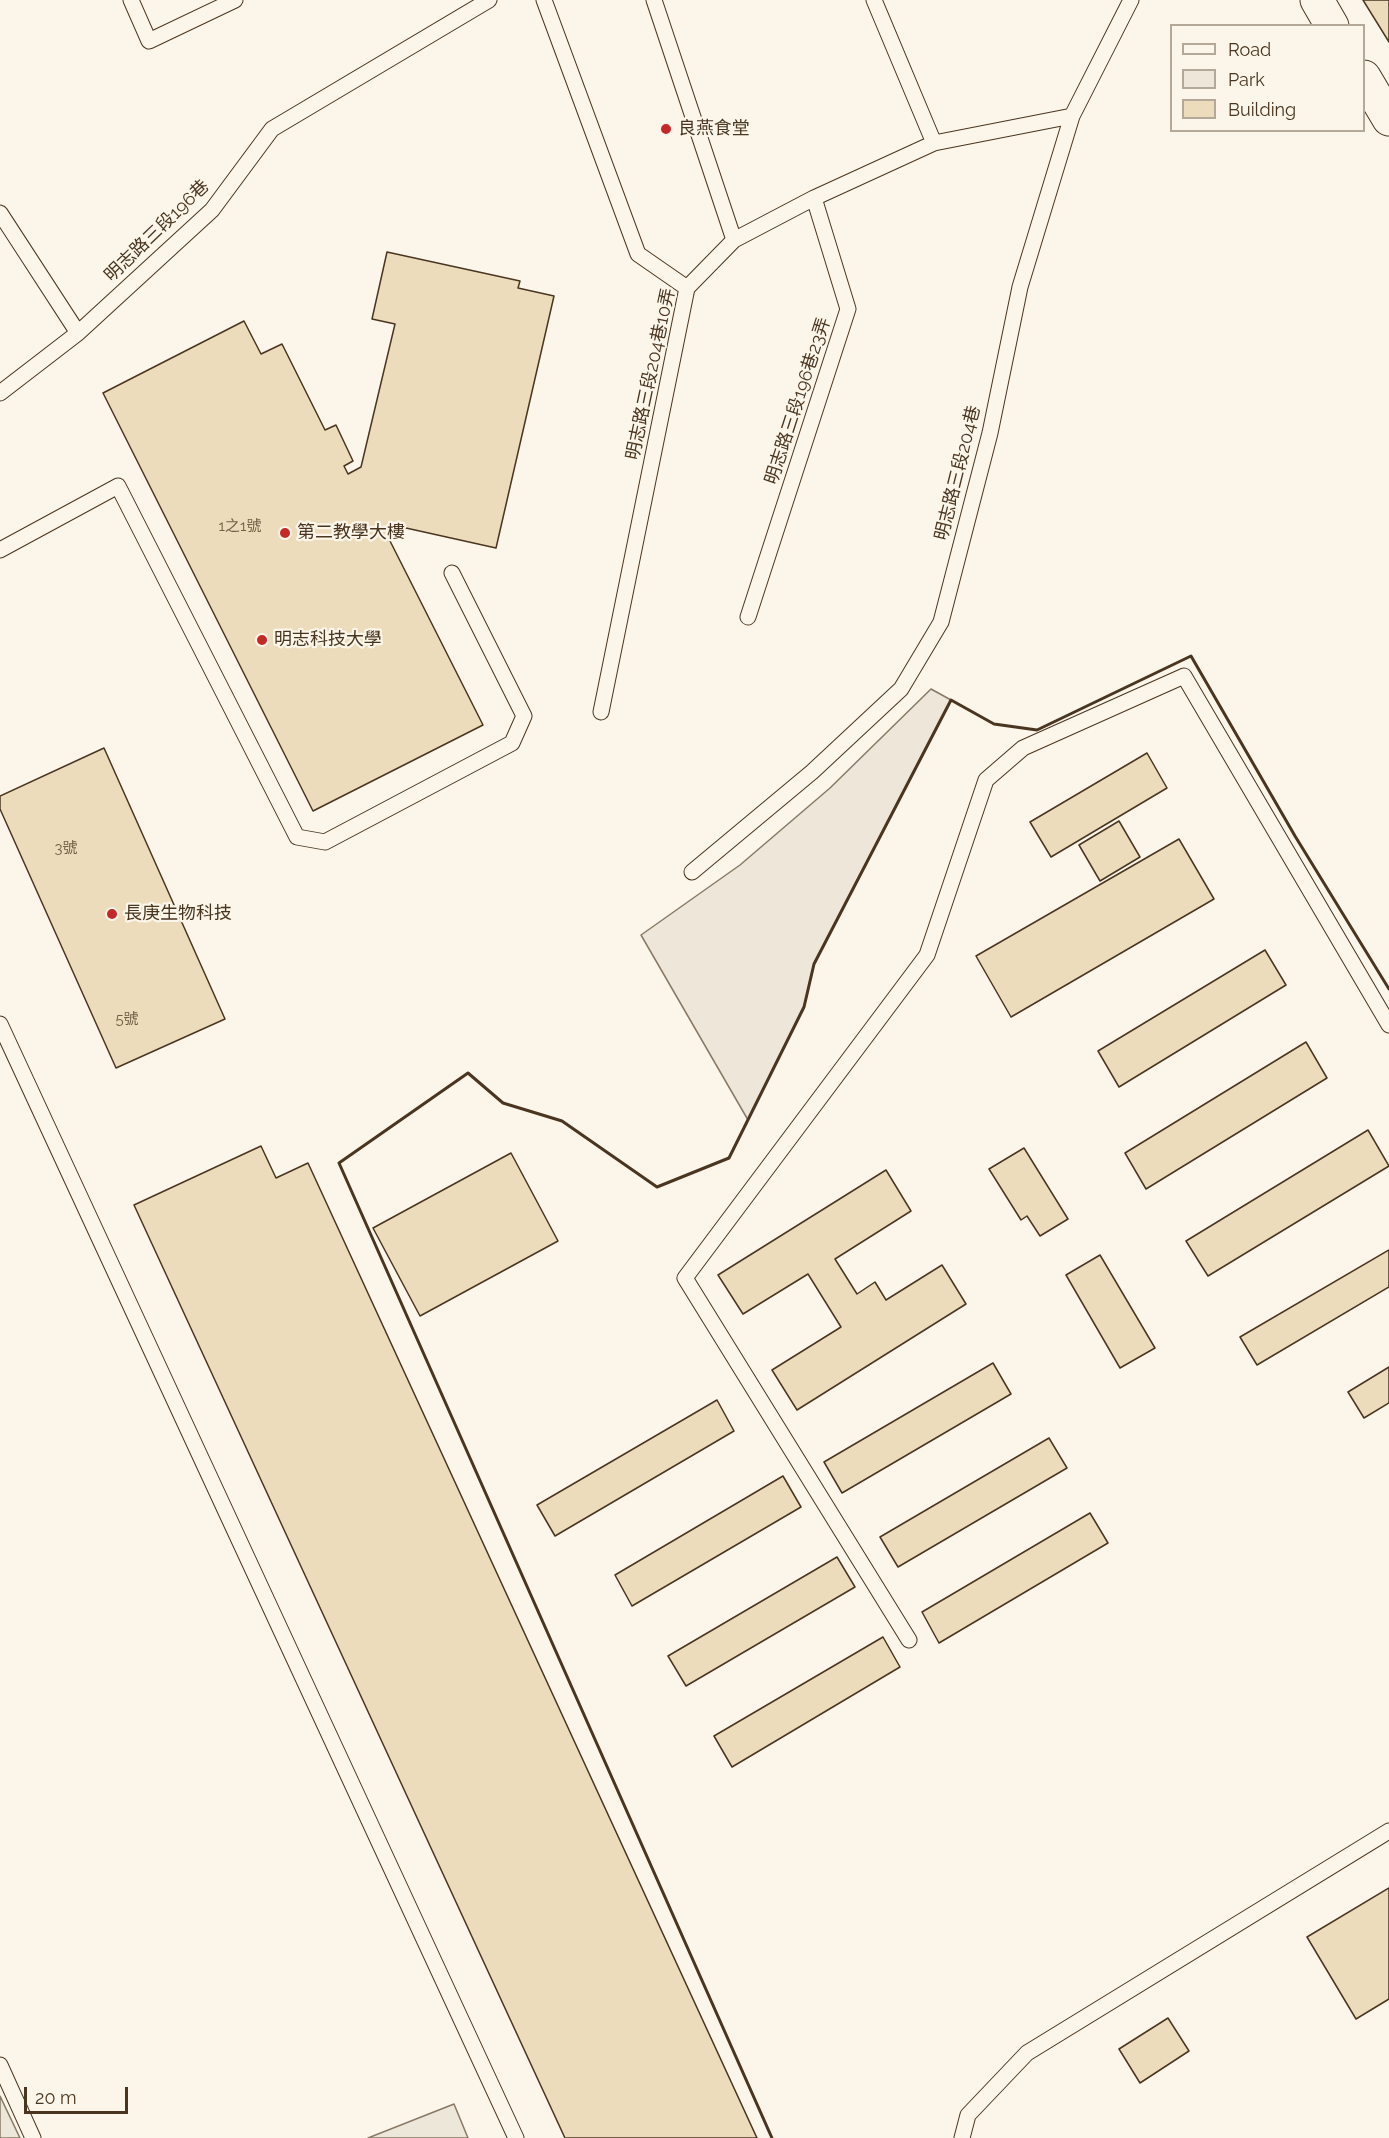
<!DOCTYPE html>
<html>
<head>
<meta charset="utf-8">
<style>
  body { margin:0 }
  #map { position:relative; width:1389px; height:2138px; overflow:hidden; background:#fbf6e9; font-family:Raleway,sans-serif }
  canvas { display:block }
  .legend { position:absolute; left:1170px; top:24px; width:195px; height:108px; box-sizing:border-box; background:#fbf6e9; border:2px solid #b4a999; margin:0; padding:8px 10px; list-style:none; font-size:18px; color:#4a3520 }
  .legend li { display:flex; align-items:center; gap:12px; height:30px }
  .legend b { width:30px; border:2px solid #b4a999 }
  .scale { position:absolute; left:24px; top:2087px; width:104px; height:27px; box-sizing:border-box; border:3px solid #4a3520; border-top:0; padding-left:8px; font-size:18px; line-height:21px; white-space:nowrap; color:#4a3520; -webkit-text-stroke:4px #fbf6e9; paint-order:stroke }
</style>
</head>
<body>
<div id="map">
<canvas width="1389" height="2138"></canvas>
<ul class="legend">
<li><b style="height:8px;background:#fbf6e9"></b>Road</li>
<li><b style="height:16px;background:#ede6d9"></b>Park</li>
<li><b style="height:16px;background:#ecdcbc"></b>Building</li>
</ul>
<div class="scale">20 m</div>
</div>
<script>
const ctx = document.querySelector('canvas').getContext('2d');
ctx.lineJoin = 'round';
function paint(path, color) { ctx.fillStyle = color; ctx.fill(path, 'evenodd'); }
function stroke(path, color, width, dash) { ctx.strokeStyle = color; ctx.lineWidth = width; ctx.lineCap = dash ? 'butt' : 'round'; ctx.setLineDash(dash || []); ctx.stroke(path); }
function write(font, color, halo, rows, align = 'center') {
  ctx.font = font + ' Raleway,"Noto Sans TC",sans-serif'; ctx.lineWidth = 4.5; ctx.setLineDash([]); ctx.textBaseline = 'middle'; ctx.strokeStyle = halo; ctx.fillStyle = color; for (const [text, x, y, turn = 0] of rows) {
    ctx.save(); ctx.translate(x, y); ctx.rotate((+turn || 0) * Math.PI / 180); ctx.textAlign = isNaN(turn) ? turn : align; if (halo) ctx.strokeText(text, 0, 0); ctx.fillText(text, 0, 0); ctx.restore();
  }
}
const green = new Path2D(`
  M 931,689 L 951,700 L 814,964 L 804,1007 L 748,1120 L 641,935 L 740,865 L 830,788 Z`);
paint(green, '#ede6d9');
stroke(green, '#887966', 1.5);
const parking = new Path2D(`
  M 0,2096 L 20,2138 L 0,2138 Z
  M 454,2104 L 468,2138 L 368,2138 Z`);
paint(parking, '#ede7d9');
stroke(parking, '#887966', 1.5);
const building = new Path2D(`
  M 1363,0 L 1389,0 L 1389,42 Z
  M 387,252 L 520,281 L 518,288 L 554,296 L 496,548 L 406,528 L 388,537 L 483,725 L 313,811 L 103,393 L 244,321 L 261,354 L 282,344 L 325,430 L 336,425 L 353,461 L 344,466 L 348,474 L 361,467 L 395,324 L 372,319 Z
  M 104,748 L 225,1019 L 116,1068 L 0,809 L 0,796 Z
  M 1147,753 L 1167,788 L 1051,857 L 1030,822 Z
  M 1119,821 L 1140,857 L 1100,881 L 1079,845 Z
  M 1179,839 L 1214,899 L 1011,1017 L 976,956 Z
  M 1265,950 L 1286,985 L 1119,1087 L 1098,1051 Z
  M 1306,1042 L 1327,1078 L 1146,1189 L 1125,1153 Z
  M 1368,1130 L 1389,1166 L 1208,1276 L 1186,1241 Z
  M 261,1146 L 276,1178 L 308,1163 L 757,2138 L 565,2138 L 134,1205 Z
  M 1024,1148 L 1068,1219 L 1040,1236 L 1027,1216 L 1021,1220 L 989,1169 Z
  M 511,1153 L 558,1241 L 420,1316 L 373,1228 Z
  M 886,1170 L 911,1211 L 835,1259 L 857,1294 L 875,1282 L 886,1300 L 942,1265 L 966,1304 L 797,1410 L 772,1370 L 841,1327 L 808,1274 L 743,1314 L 718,1275 Z
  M 1389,1250 L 1389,1287 L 1257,1365 L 1240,1337 Z
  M 1100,1255 L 1155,1348 L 1120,1368 L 1066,1275 Z
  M 993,1363 L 1011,1394 L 842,1493 L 824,1462 Z
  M 1389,1367 L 1389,1403 L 1364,1418 L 1348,1392 Z
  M 717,1400 L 734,1431 L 555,1536 L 537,1505 Z
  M 1049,1438 L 1067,1468 L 898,1567 L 880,1537 Z
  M 783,1476 L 801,1507 L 632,1606 L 615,1575 Z
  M 1090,1513 L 1108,1543 L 939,1643 L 922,1612 Z
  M 837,1557 L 855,1587 L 686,1686 L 668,1656 Z
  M 883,1637 L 900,1667 L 732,1767 L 714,1736 Z
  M 1389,1888 L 1389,1999 L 1356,2019 L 1307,1937 Z
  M 1168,2018 L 1189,2051 L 1140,2083 L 1119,2049 Z`);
paint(building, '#ecdcbc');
stroke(building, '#4a3520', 1.5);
const service = new Path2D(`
  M 131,0 L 149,41 L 235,0
  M 544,0 L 638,254 L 687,288
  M 654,0 L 734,240
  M 874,0 L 934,143
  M 0,213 L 78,333
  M 0,393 L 78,333 L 212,210 L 272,129 L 489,0
  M 0,550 L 118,486 L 297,837 L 325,842 L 512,743 L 524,716 L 452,573
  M 748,617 L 848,309 L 814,198
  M 601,712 L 687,288 L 734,240 L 814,198 L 934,143 L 1072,116
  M 692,872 L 812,772 L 901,689 L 941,622 L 990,433 L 1020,287 L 1072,116 L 1131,0
  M 0,1024 L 516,2138
  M 909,1640 L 685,1278 L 927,955 L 986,780 L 1023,748 L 1184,676 L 1389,1025
  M 0,2065 L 33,2138
  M 962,2138 L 968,2115 L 1027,2053 L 1389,1831`);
const secondary = new Path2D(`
  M 1317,0 L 1332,26
  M 1364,77 L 1389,119`);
stroke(service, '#4a3520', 17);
stroke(secondary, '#4a3520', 35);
stroke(service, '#fbf6e9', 15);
stroke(secondary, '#fbf6e9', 33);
stroke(new Path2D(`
  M 772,2138 L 339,1163 L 468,1073 L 503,1103 L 562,1121 L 657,1187 L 729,1158 L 804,1007 L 814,964 L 951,700 L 994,724 L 1037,730 L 1191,656 L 1295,836 L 1389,989`), '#4a3520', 3);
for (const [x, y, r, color] of [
  [666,129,6,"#c62828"],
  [285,533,6,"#c62828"],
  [262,640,6,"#c62828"],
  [112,914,6,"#c62828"]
]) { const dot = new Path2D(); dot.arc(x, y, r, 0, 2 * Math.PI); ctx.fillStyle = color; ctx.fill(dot); stroke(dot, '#fbf6e9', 2); }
write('15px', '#725f47', null, [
  ["1之1號",240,526],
  ["3號",66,848],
  ["5號",127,1019]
]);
write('18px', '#4a3520', '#fbf6e9', [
  ["良燕食堂",678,129],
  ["第二教學大樓",297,533],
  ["明志科技大學",274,640],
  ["長庚生物科技",124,914]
], 'left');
write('18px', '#4a3520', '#fbf6e9', [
  ["明志路三段196巷",157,231,-44],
  ["明志路三段204巷10弄",651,374,-78],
  ["明志路三段196巷23弄",798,401,-72],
  ["明志路三段204巷",958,473,-76]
]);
</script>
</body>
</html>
